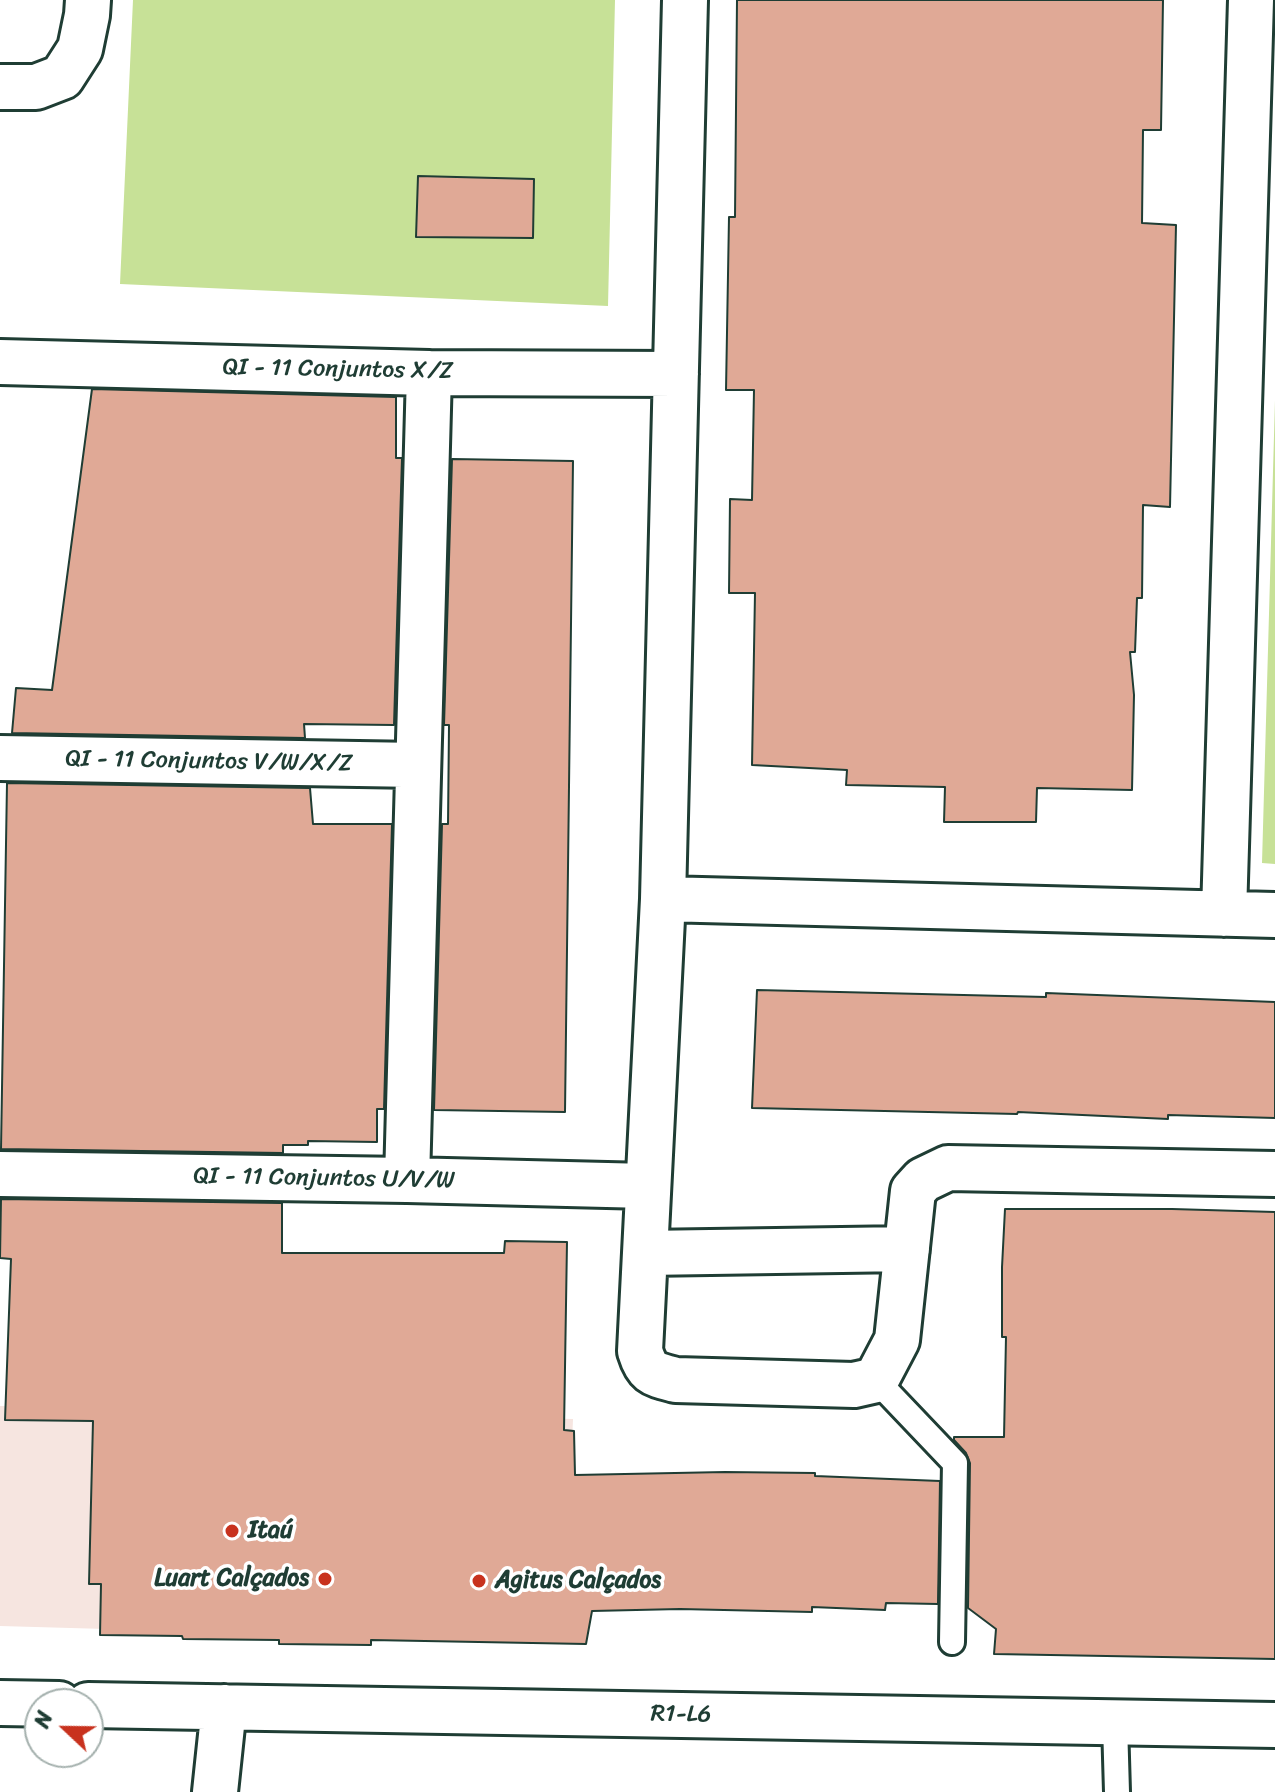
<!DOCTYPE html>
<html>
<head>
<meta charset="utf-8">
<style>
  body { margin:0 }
  #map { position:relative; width:1275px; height:1792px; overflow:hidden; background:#fff; font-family:Sriracha,sans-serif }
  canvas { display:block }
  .north { position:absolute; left:24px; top:1688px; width:80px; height:80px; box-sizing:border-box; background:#fff; border:2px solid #a5b1ae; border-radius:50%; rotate:292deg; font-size:22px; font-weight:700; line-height:32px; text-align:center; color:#1f3d34 }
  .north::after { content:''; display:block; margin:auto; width:28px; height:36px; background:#c8321e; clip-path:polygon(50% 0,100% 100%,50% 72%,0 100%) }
</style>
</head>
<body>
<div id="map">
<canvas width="1275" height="1792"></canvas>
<div class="north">N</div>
</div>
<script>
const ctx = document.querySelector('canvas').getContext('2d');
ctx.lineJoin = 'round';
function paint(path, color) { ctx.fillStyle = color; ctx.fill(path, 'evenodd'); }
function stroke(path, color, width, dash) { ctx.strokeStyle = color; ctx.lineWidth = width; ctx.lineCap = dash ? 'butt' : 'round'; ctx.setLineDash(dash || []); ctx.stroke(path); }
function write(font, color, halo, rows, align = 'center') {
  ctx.font = font + ' Sriracha,sans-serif'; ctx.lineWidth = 7; ctx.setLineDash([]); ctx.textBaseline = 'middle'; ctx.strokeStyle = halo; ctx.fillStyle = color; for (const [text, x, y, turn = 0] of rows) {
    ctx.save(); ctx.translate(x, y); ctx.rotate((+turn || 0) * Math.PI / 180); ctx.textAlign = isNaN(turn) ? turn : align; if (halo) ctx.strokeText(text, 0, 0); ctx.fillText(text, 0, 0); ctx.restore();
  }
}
paint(new Path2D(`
  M 0,1406 L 573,1419 L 564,1642 L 0,1626 Z`), '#f6e5e0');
paint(new Path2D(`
  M 133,0 L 615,0 L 608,306 L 120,284 Z
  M 1275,400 L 1275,864 L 1262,863 Z`), '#c7e197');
const building = new Path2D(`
  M 737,0 L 1163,0 L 1161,130 L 1143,130 L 1142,223 L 1176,225 L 1170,507 L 1143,505 L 1142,598 L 1137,598 L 1135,652 L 1130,652 L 1134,695 L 1132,790 L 1037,788 L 1036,822 L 944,822 L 945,787 L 846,785 L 847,770 L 752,765 L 755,593 L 729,593 L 730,499 L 752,500 L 754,390 L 726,390 L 729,217 L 735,217 Z
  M 418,176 L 534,179 L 533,238 L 416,237 Z
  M 92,389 L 396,397 L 396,458 L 402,458 L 394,725 L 304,724 L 305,738 L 12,733 L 16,688 L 52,690 Z
  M 452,459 L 573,461 L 565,1112 L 434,1110 L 442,824 L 448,824 L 449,725 L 444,725 Z
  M 7,783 L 310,788 L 313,824 L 392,824 L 384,1109 L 377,1109 L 377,1142 L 308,1141 L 308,1145 L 283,1145 L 283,1153 L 1,1149 Z
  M 757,990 L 1046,997 L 1046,993 L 1275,1002 L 1275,1118 L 1168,1115 L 1168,1119 L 1018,1112 L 1017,1114 L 752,1108 Z
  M 1,1199 L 282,1203 L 282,1253 L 504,1253 L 505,1241 L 567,1242 L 564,1430 L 574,1431 L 575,1475 L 725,1472 L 815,1473 L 815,1476 L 940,1481 L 938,1604 L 886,1603 L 885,1610 L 812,1607 L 812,1612 L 680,1609 L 592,1611 L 586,1644 L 371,1640 L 371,1645 L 279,1644 L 279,1640 L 183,1639 L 182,1636 L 100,1635 L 101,1584 L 89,1584 L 93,1421 L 5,1420 L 11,1259 L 0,1258 Z
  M 1005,1209 L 1172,1209 L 1275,1212 L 1275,1659 L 994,1654 L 996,1629 L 968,1608 L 970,1463 L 966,1453 L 954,1440 L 954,1437 L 1004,1437 L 1006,1337 L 1002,1337 L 1002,1267 Z`);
paint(building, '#e0a996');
stroke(building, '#1f3d34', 2);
const service = new Path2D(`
  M 876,1380 L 955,1463 L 952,1642
  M 1115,1723 L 1117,1792`);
const minor = new Path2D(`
  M 685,0 L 663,899 L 640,1351 C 647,1374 653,1374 676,1380 L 854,1385 L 876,1380 L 897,1340 L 913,1191 L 923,1180 L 948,1168 L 1275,1174
  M 0,87 L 36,87 L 62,77 L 80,49 L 87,15 L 88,0
  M 0,362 L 429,373 L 676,374
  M 0,758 L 418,765
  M 663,899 L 1275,915
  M 1224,914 L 1251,0
  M 0,1174 L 407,1180 L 647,1186
  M 407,1180 L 429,373
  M 645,1253 L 907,1249
  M 0,1703 L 59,1704
  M 88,1705 L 1275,1725
  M 215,1792 L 224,1707`);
stroke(service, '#1f3d34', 30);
stroke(minor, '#1f3d34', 50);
stroke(service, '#fff', 24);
stroke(minor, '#fff', 44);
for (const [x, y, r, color] of [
  [232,1531,8,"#c8321e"],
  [325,1579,8,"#c8321e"],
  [479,1581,8,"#c8321e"]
]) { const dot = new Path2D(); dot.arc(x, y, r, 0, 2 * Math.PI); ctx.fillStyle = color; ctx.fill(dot); stroke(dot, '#fff', 3); }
write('24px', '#1f3d34', '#fff', [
  ["QI - 11 Conjuntos X/Z",338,370,1],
  ["QI - 11 Conjuntos V/W/X/Z",209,762,1],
  ["QI - 11 Conjuntos U/V/W",324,1179,1],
  ["R1-L6",681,1715,1]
]);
write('bold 24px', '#1f3d34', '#fff', [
  ["Itaú",248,1531],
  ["Luart Calçados",309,1579,"right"],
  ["Agitus Calçados",495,1581]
], 'left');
</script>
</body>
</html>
